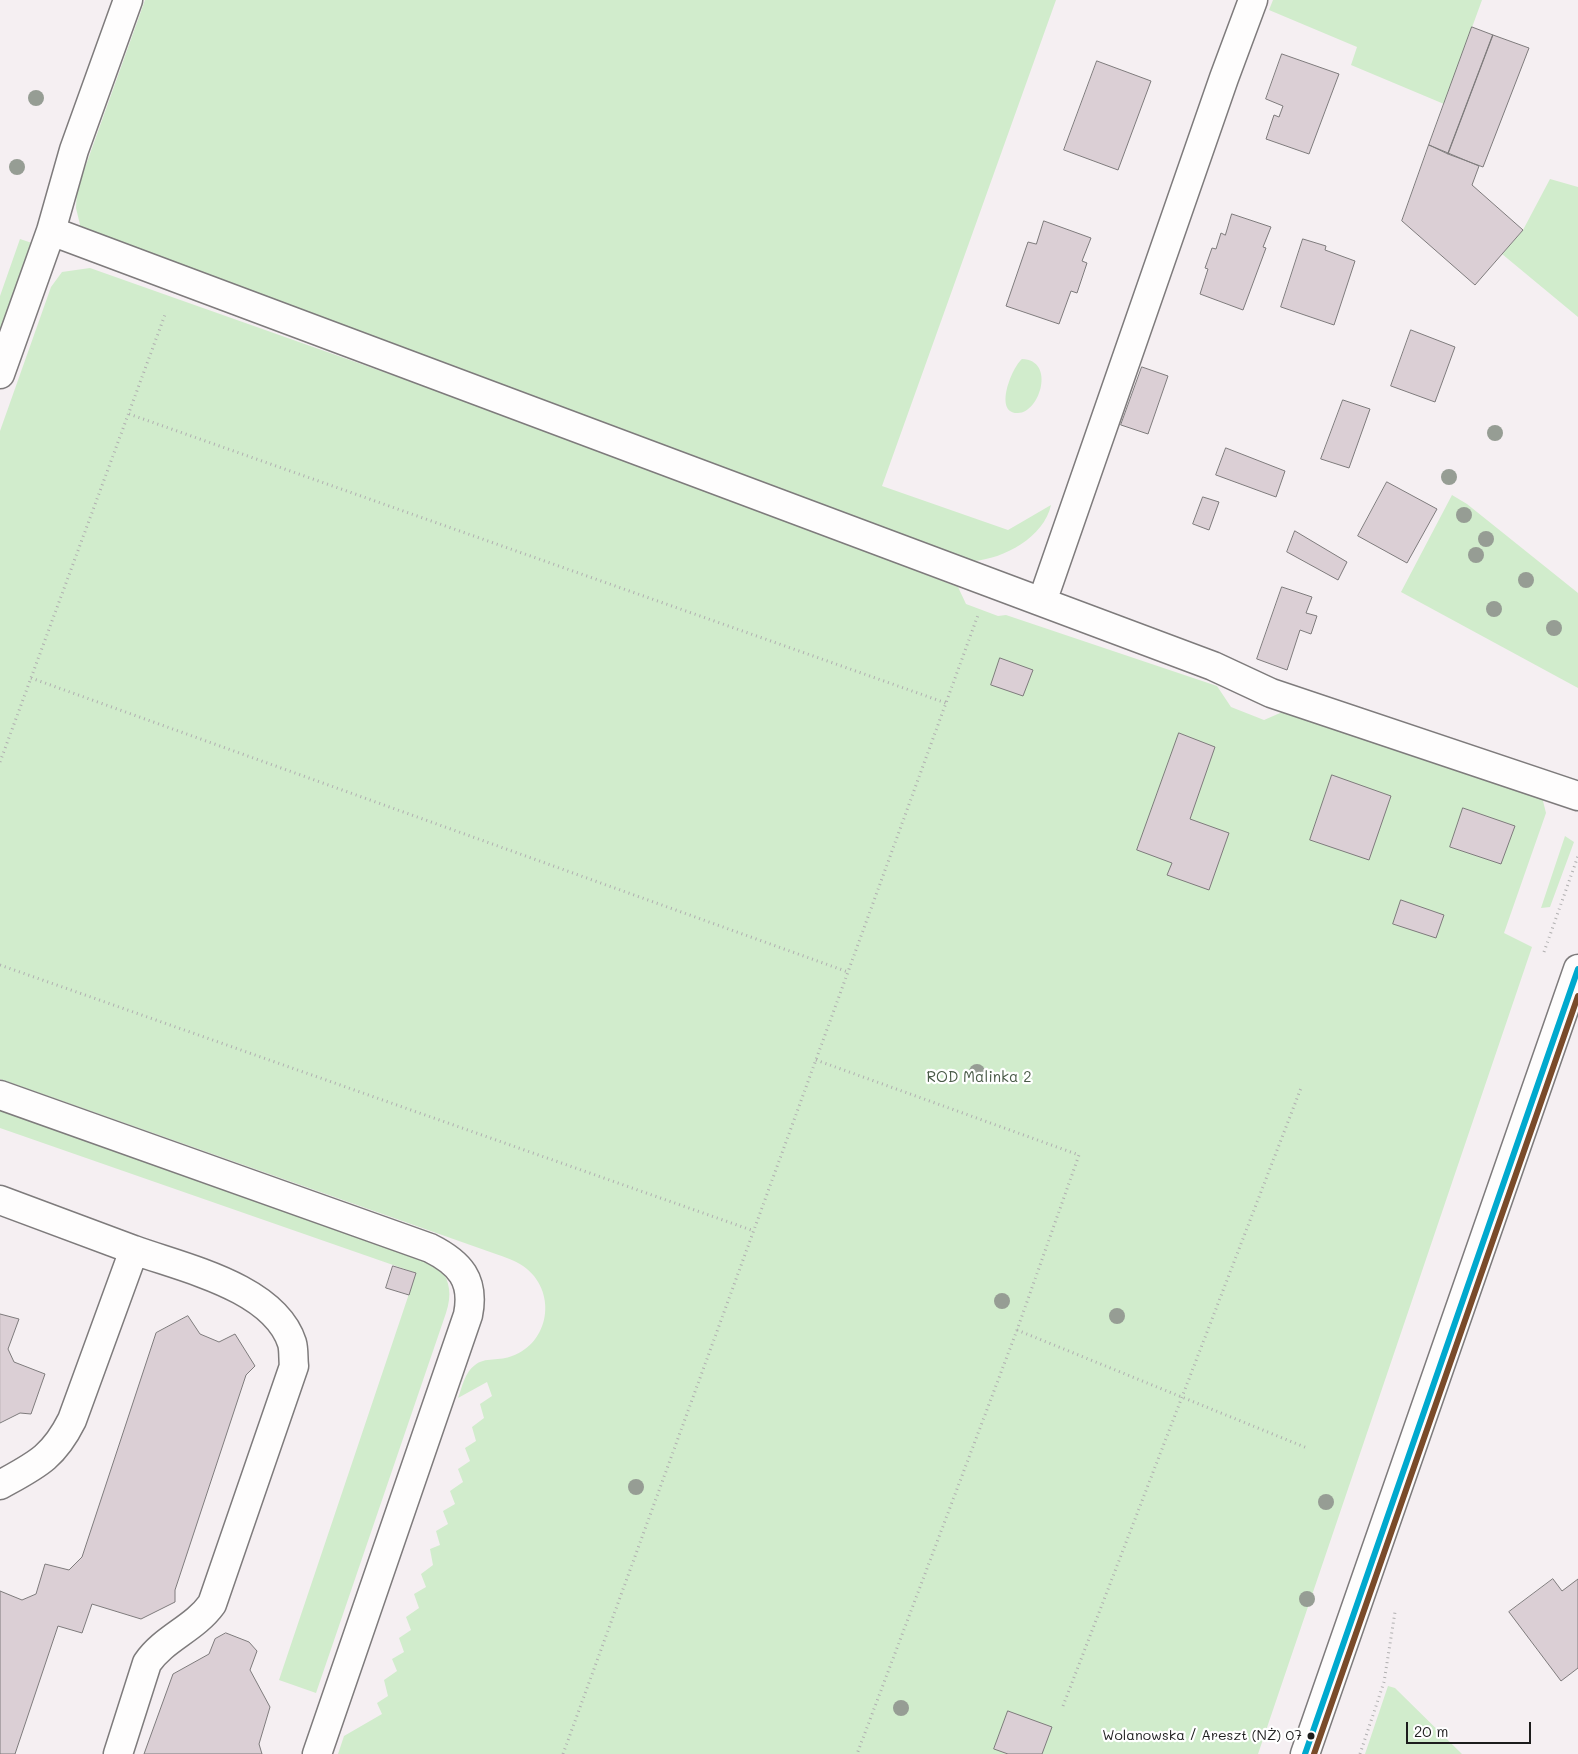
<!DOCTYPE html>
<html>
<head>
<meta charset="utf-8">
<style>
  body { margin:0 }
  #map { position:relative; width:1578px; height:1754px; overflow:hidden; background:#f5eff2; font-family:Mali,sans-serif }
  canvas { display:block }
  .scale { position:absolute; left:1406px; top:1722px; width:125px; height:22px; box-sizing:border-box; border:2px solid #1c1c1c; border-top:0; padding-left:6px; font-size:15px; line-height:18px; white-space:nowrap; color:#1c1c1c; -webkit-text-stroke:4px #fff; paint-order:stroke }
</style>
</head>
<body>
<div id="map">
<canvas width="1578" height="1754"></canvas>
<div class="scale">20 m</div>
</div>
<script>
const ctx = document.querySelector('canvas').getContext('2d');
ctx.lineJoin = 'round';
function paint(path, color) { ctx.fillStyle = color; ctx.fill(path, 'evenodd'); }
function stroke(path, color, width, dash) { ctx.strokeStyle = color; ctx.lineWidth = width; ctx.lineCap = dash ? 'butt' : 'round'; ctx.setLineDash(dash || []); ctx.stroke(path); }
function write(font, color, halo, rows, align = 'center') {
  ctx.font = font + ' Mali,sans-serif'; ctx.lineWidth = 4.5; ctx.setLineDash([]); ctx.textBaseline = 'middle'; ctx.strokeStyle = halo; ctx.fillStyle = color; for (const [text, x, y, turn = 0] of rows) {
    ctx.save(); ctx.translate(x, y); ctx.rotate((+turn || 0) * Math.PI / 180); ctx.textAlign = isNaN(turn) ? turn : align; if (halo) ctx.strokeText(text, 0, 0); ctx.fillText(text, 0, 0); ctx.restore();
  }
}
paint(new Path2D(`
  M 145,0 L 1056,0 L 882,486 L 1008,530 L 1051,505 C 1044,537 1004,559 973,561 C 966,561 959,560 953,559 L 81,229 L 76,208 L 77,190 Z
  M 1273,0 L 1482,0 L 1444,104 L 1351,65 L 1357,47 L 1269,10 Z
  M 1550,179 L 1578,187 L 1578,317 L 1502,254 L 1523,230 Z
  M 20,239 L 35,244 L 0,342 L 0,296 Z
  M 90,268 L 590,445 L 945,582 L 958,587 L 966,604 L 998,616 L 1006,615 L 1217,686 L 1231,707 L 1264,720 L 1287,710 L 1541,793 L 1546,813 L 1504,933 L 1532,947 L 1258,1754 L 338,1754 L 344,1736 L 382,1714 L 377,1703 L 388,1696 L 384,1680 L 397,1671 L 392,1659 L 404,1652 L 399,1638 L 411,1630 L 406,1617 L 419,1608 L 414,1594 L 426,1587 L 421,1574 L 433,1565 L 430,1549 L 440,1545 L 436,1531 L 448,1524 L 443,1511 L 455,1504 L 450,1491 L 463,1482 L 458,1469 L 470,1461 L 465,1448 L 476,1441 L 472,1427 L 484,1418 L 480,1404 L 492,1396 L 487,1382 L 458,1398 C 462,1387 465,1372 475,1365 C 484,1357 501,1361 512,1356 C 549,1343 557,1294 527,1269 C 518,1261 504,1257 493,1253 L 0,1079 L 0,431 L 51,287 L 62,272 Z
  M 1022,359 C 1056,360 1040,413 1018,413 C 993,414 1012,367 1022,359 Z
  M 1452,495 L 1467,504 L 1578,593 L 1578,688 L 1401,592 Z
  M 1565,836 L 1574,842 L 1550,907 L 1541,908 Z
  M 0,1107 L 440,1266 C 450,1283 452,1294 446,1313 L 316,1693 L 279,1680 L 416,1273 L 0,1128 Z
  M 1388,1686 L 1395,1688 L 1462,1754 L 1365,1754 Z`), '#d1eccc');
const building = new Path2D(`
  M 1472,27 L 1493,35 L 1448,154 L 1429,145 Z
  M 1493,35 L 1529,48 L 1483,167 L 1448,154 Z
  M 1282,54 L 1339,74 L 1309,154 L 1266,139 L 1274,115 L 1279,117 L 1283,106 L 1266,99 Z
  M 1097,61 L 1151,81 L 1118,170 L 1064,150 Z
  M 1429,145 L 1479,166 L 1472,185 L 1523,230 L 1475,285 L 1402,221 Z
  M 1232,214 L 1271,227 L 1263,247 L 1266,248 L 1243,310 L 1200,294 L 1208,269 L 1205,268 L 1212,248 L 1216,249 L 1221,233 L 1225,235 Z
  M 1044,221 L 1091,238 L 1082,261 L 1087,263 L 1077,293 L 1071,291 L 1059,324 L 1006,306 L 1028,242 L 1036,244 Z
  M 1303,239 L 1326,246 L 1325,250 L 1355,261 L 1334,325 L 1281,307 Z
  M 1411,330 L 1455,347 L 1435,402 L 1391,386 Z
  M 1142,367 L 1168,376 L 1148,434 L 1121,425 Z
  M 1343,400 L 1370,409 L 1349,468 L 1321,459 Z
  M 1226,448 L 1285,471 L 1276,497 L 1216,475 Z
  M 1387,482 L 1437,509 L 1407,563 L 1358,536 Z
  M 1203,497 L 1219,502 L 1209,530 L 1193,524 Z
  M 1295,531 L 1347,562 L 1338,580 L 1287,552 Z
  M 1282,587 L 1312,597 L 1306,613 L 1317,616 L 1311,634 L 1300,630 L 1287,670 L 1257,659 Z
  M 1000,658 L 1033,670 L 1023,696 L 991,685 Z
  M 1179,733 L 1215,747 L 1190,819 L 1229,833 L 1209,890 L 1167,875 L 1172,863 L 1137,850 Z
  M 1332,775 L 1391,796 L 1369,860 L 1310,840 Z
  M 1463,808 L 1515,826 L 1501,864 L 1450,847 Z
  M 1401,900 L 1444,915 L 1436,938 L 1393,924 Z
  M 393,1266 L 416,1273 L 409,1295 L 386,1288 Z
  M 0,1314 L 19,1319 L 8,1349 L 14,1362 L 45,1374 L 31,1414 L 20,1413 L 0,1423 Z
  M 188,1316 L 200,1334 L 219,1342 L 235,1334 L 255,1366 L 246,1375 L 175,1590 L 175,1602 L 141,1619 L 92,1604 L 82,1633 L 58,1626 L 15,1754 L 0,1754 L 0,1591 L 22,1600 L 36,1594 L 45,1564 L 69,1570 L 82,1557 L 156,1333 Z
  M 1553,1579 L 1562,1591 L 1578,1579 L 1578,1668 L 1561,1681 L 1509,1612 Z
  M 226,1633 L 249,1642 L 257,1651 L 250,1670 L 270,1707 L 259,1744 L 262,1754 L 144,1754 L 173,1674 L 209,1654 L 215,1639 Z
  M 1008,1711 L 1052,1727 L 1042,1754 L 1008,1754 L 994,1749 Z`);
paint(building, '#dbcfd5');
stroke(building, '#7e7b7c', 1);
const minor = new Path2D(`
  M 1253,0 L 1224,78 L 1042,602 L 1213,666 L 1271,693 L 1578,796
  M 51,231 L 1042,602
  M 0,374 L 51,231 L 74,150 L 128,0
  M 0,1095 L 430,1248 C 460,1263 475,1280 468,1315 L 317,1754
  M 0,1200 L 134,1250 L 72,1420 C 53,1458 36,1465 0,1485
  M 118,1754 L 147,1663 C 164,1638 194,1629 212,1604 L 294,1366 C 293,1359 294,1350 292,1343 C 274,1287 183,1268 134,1250
  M 1305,1754 L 1578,969`);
stroke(minor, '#7e7b7c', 31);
stroke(new Path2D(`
  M 129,414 L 946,703
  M 31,678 L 848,972
  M 0,762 L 166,312
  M 1544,952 L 1578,856
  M 0,965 L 754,1231
  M 816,1060 L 1079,1155 L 1017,1330 L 857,1754
  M 1017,1330 L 1307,1448
  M 1063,1706 L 1301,1088
  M 563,1754 L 978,615
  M 1360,1754 L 1384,1682 L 1395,1612`), '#b0afb0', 3, [1, 4]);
stroke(minor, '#fefdfd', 28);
stroke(new Path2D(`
  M 1305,1754 L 1578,969`), '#00a9ce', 6);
stroke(new Path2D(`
  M 1314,1754 L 1578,996`), '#7a4b2a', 6);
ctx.fillStyle = '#969d94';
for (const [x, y] of [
  [36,98],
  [17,167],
  [1495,433],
  [1449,477],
  [1464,515],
  [1486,539],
  [1476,555],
  [1526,580],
  [1494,609],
  [1554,628],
  [977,1072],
  [1002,1301],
  [1117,1316],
  [636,1487],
  [1326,1502],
  [1307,1599],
  [901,1708]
]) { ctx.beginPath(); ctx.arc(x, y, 8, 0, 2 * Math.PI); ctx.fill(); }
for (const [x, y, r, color] of [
  [1311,1736,4.5,"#1c1c1c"]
]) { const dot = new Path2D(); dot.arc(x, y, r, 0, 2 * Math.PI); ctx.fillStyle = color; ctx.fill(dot); stroke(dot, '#fff', 2); }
write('14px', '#1c1c1c', '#fff', [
  ["Wolanowska / Areszt (NŻ) 07",1302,1736]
], 'right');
write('15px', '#495a47', '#fff', [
  ["ROD Malinka 2",979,1077]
]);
</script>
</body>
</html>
